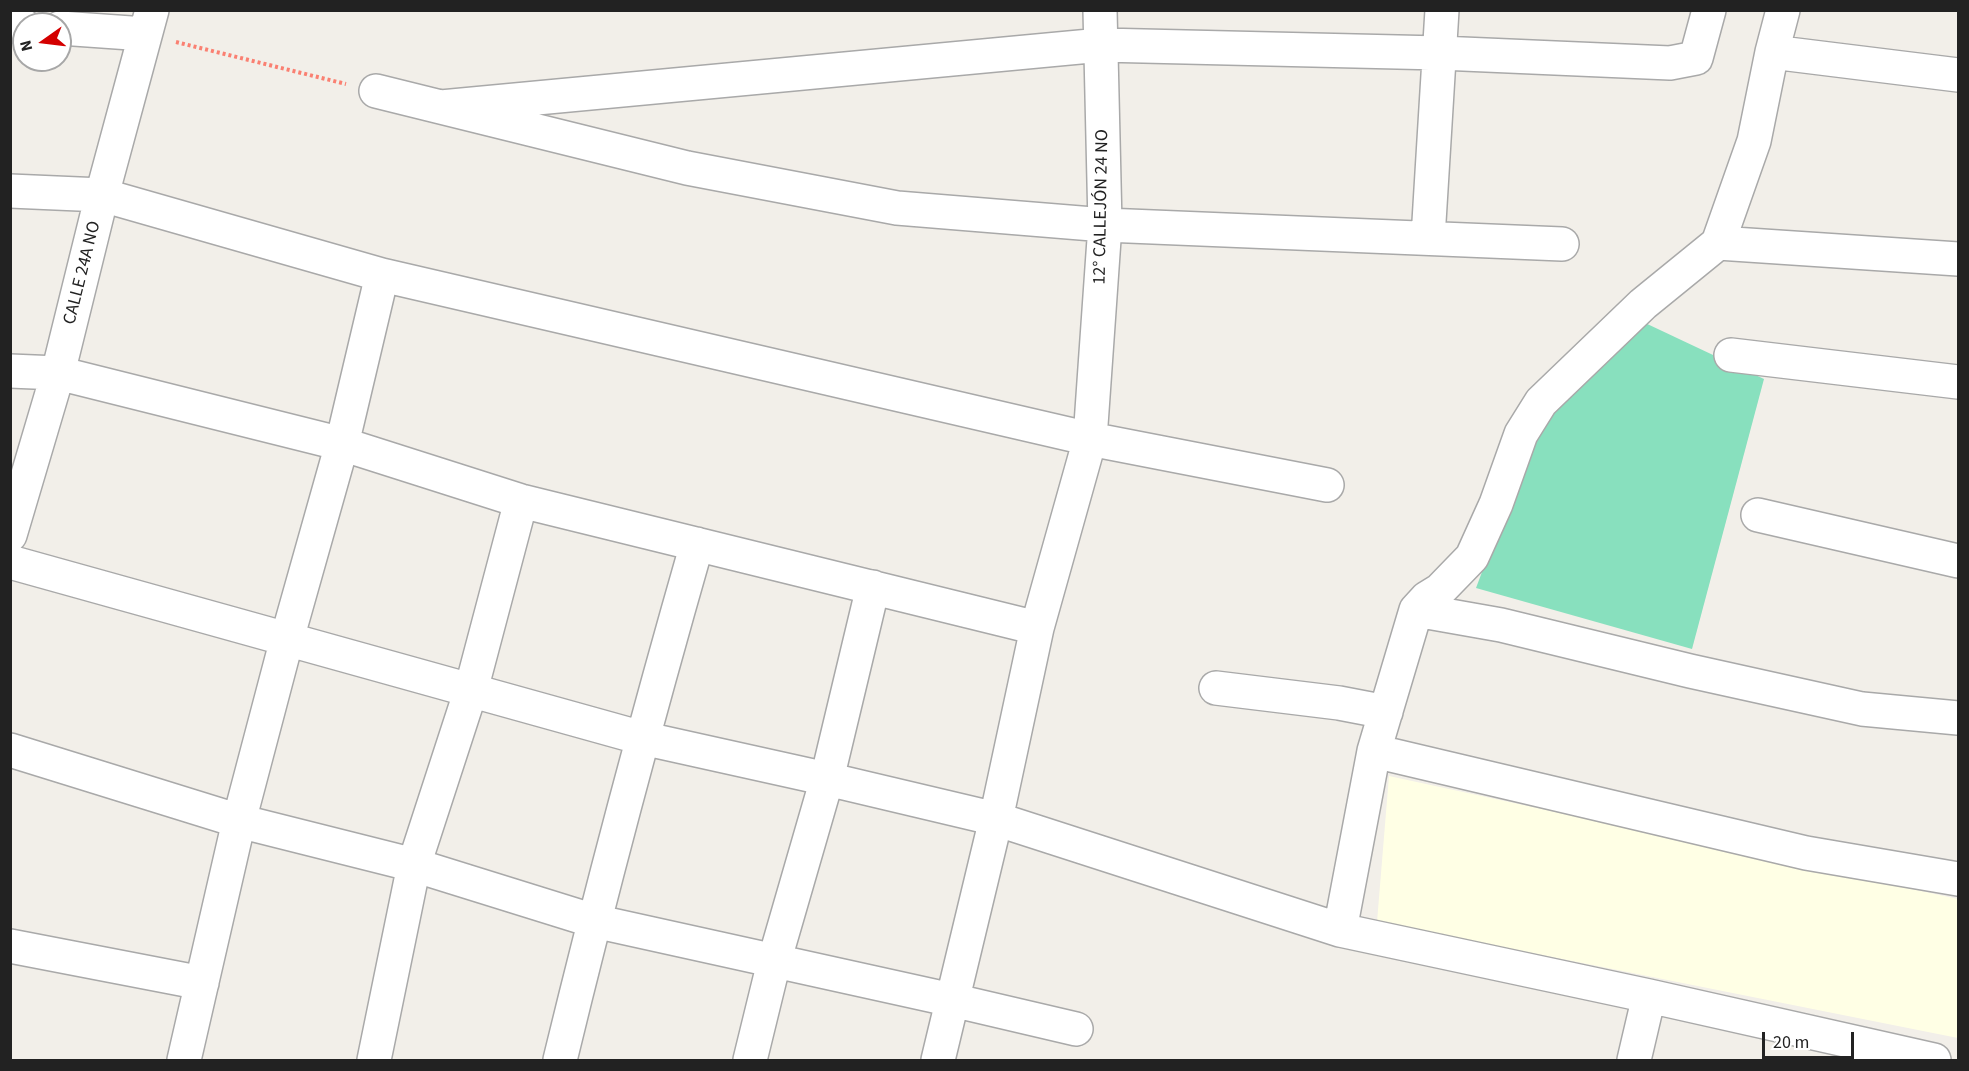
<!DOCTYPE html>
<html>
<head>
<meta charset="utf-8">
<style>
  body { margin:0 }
  #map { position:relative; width:1969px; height:1071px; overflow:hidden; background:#f2efe9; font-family:"Source Sans 3",sans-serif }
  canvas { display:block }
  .frame { position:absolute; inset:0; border:12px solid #222; pointer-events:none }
  .north { position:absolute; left:12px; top:12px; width:60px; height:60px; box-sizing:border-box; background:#fff; border:2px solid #a7a7a7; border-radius:50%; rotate:256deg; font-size:16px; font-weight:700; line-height:24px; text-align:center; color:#222 }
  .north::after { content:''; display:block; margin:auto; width:21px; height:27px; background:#d40000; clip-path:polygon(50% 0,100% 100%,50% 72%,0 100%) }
  .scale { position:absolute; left:1762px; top:1032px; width:92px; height:27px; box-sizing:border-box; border:3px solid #222; border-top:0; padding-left:8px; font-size:18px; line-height:21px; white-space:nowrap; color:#222; -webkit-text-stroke:4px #fff; paint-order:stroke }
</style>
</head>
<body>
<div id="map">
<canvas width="1969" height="1071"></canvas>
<div class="frame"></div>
<div class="north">N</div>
<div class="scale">20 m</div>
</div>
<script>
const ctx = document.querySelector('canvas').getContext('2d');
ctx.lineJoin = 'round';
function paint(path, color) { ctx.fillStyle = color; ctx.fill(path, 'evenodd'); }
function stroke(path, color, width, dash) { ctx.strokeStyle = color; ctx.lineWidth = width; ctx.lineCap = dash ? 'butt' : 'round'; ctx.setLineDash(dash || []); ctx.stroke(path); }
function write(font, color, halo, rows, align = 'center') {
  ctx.font = font + ' "Source Sans 3",sans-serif'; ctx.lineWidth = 6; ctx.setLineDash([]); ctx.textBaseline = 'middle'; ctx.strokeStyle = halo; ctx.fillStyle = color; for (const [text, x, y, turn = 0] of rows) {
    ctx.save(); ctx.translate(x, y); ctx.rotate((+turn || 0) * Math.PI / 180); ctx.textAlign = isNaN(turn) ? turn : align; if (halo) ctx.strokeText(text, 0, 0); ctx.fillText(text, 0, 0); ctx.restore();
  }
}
paint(new Path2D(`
  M 1389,776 L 1958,899 L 1958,1038 L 1377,922 Z`), '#ffffe5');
paint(new Path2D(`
  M 1643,322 L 1764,379 L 1692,649 L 1476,588 L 1541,414 Z`), '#88e0be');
const minor = new Path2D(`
  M 1100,10 L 1105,225 L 1090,439 L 1327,485
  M 10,25 L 24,26
  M 60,28 L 145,34
  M 1772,52 L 1958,75
  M 376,91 L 687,168 L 897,208 L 1105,225 L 1562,244
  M 441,107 L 1101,45 L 1440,53 L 1670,63 L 1696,58 L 1709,10
  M 10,191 L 102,195 L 382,275 L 1090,439 L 1037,628 L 996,819 L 938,1060
  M 1428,238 L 1442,10
  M 1718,243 L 1958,259
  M 1731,355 L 1958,382
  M 10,371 L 58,373 L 342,444 L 521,501 L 1037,628
  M 1758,515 L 1958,561
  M 10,535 L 58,373 L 102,195 L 152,10
  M 10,562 L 642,738 L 827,779 L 996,819 L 1340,930 L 1649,996 L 1934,1060
  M 1416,610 L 1501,625 L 1690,671 L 1862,709 L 1958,718
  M 1216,688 L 1339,703 L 1386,712
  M 10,750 L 239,821 L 414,865 L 594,921 L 952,1000 L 1076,1029
  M 1374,751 L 1806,853 L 1958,879
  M 1340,930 L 1374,751 L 1416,610 L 1427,598 L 1440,590 L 1472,557 L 1496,504 L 1521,434 L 1541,402 L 1643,304 L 1718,243 L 1754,141 L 1772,52 L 1783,10
  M 10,946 L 202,983
  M 184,1060 L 239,821 L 287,639 L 342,444 L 382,275
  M 374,1060 L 414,865 L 471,690 L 521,501
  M 560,1060 C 602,887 648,715 697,544
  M 750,1060 L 774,962 L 827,779 L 873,587
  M 1634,1060 L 1649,996`);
stroke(minor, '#a9a9a9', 36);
stroke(new Path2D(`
  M 176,42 L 346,84`), '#fa8072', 4, [3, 3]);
stroke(minor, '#fff', 33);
write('18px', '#222', '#fff', [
  ["12° CALLEJÓN 24 NO",1102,207,-89],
  ["CALLE 24A NO",83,273,-76]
]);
</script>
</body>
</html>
